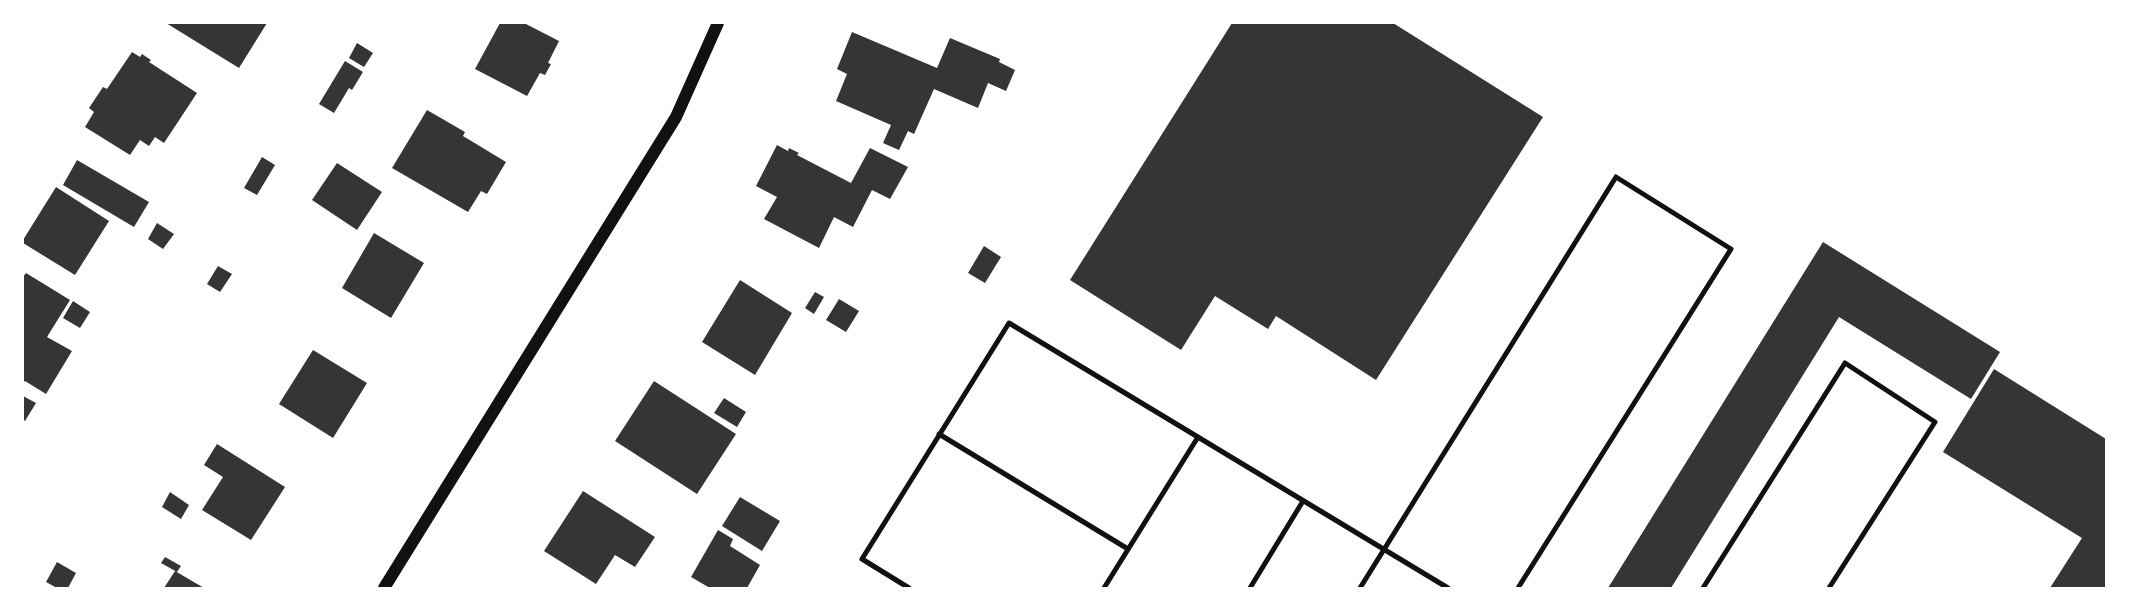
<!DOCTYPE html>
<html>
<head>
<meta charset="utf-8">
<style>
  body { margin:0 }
  #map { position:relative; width:2129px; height:611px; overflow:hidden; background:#fff; font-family:"PT Serif",serif }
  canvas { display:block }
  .frame { position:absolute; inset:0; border:24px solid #fff; pointer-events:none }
</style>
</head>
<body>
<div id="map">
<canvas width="2129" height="611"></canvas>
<div class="frame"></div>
</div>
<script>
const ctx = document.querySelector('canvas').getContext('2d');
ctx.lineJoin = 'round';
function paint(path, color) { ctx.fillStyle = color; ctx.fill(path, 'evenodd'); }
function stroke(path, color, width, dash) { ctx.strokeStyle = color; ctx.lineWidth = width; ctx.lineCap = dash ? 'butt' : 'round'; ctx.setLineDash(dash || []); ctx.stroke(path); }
paint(new Path2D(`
  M 166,23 L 267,23 L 239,68 Z
  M 500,23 L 524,23 L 559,41 L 548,63 L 551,64 L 545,75 L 540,73 L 527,96 L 475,69 Z
  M 1232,23 L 1393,23 L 1543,117 L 1376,380 L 1276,316 L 1268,329 L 1215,296 L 1181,350 L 1070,280 Z
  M 852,32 L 937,68 L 950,38 L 1000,59 L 999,62 L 1015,70 L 1006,91 L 988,83 L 978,108 L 934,89 L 914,134 L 908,131 L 899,150 L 883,143 L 891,125 L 836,101 L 847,74 L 837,69 Z
  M 357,43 L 373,53 L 364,67 L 349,58 Z
  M 132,52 L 140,57 L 142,54 L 151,60 L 149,62 L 197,93 L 164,143 L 155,137 L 149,146 L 140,140 L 130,155 L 85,127 L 94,112 L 89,108 L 103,87 L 107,89 Z
  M 345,61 L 363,72 L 352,90 L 349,88 L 334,113 L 319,104 Z
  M 427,110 L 465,132 L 463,136 L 506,162 L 487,194 L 481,191 L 468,212 L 392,168 Z
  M 777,145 L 788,151 L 789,148 L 799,153 L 797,155 L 851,183 L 870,148 L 908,167 L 890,199 L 872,190 L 853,227 L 834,217 L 819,248 L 764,219 L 777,197 L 756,186 Z
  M 262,157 L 275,165 L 257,195 L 244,188 Z
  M 77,160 L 149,202 L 134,227 L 63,185 Z
  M 337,163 L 382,192 L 357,230 L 312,200 Z
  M 56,187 L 109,221 L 75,275 L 23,243 L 23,240 Z
  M 157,223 L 174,234 L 163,249 L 148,239 Z
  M 374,233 L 424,263 L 391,318 L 342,288 Z
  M 1823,242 L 2000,352 L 1971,399 L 1839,317 L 1671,588 L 1608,588 Z
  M 984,246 L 1001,257 L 985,283 L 968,273 Z
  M 218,266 L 232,274 L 220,292 L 207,284 Z
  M 26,273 L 70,300 L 47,337 L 72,351 L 46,394 L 25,381 L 23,383 L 23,277 Z
  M 740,280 L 792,313 L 755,375 L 702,342 Z
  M 815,292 L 824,297 L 814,314 L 805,308 Z
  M 839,299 L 859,311 L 846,332 L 826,320 Z
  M 73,301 L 90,312 L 80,328 L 63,318 Z
  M 313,350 L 367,383 L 333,438 L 279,404 Z
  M 1994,369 L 2106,439 L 2106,588 L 2050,588 L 2082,538 L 1943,452 Z
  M 654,381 L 736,434 L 697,494 L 615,441 Z
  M 23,396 L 36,403 L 25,421 L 23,419 Z
  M 724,398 L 746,412 L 737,427 L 714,413 Z
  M 217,444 L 285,487 L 251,540 L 202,510 L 223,477 L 204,465 Z
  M 583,491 L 655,537 L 635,567 L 615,555 L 596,584 L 544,551 Z
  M 170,492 L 189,505 L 181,519 L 162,507 Z
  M 740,497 L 780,521 L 762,551 L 722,526 Z
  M 718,530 L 733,539 L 730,546 L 760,565 L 747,588 L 710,588 L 691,577 Z
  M 165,557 L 181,566 L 177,572 L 161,563 Z
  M 57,562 L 76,573 L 68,588 L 57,588 L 46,582 Z
  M 175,571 L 204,588 L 164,588 Z`), '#353535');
stroke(new Path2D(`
  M 939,434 L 1128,549
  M 909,588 L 862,559 L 1009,323 L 1448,588
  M 1104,588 L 1198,437
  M 1250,588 L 1303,501
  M 1360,588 L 1616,177 L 1731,249 L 1518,588
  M 1703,588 L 1845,363 L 1935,422 L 1829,588`), '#111', 5);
stroke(new Path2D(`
  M 384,588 L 676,117 L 718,23`), '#111', 12);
</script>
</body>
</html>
